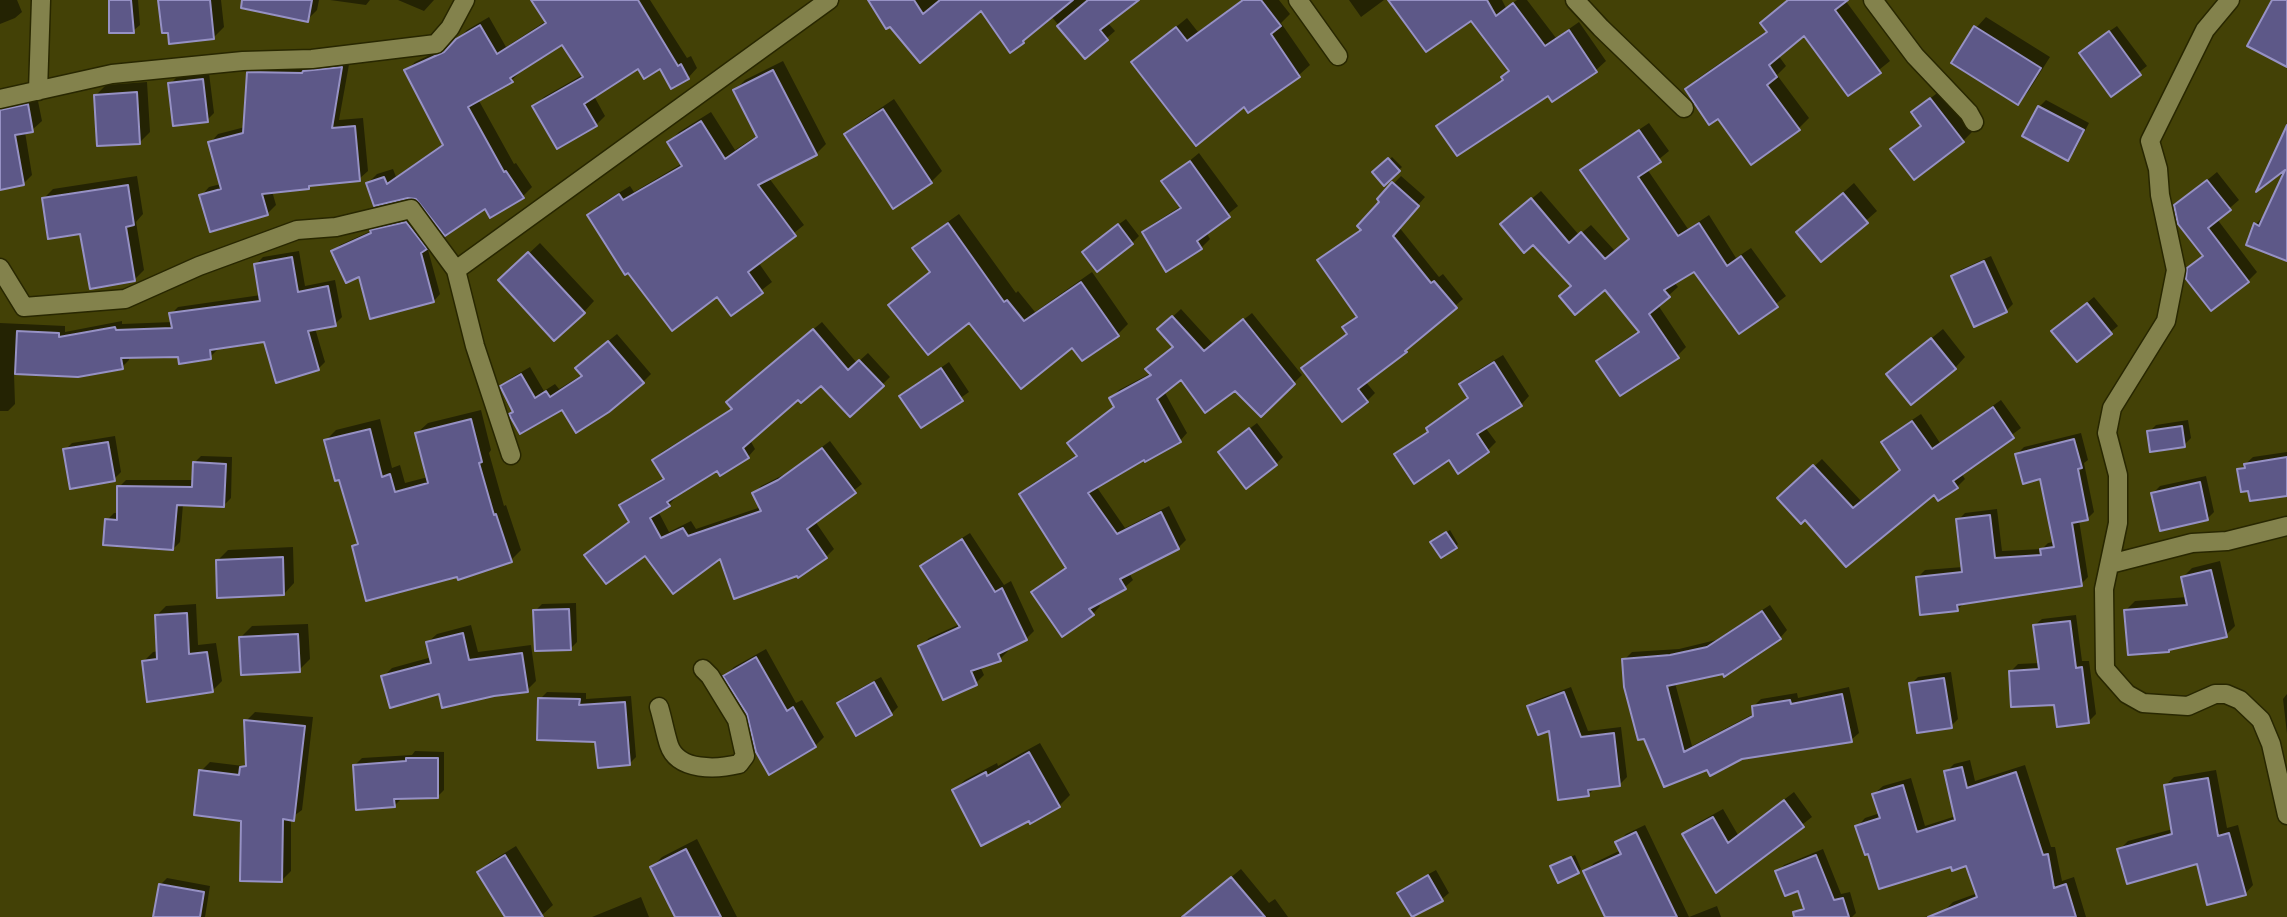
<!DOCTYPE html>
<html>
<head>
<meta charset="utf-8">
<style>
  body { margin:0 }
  canvas { display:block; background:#434106 }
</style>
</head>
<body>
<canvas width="2287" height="917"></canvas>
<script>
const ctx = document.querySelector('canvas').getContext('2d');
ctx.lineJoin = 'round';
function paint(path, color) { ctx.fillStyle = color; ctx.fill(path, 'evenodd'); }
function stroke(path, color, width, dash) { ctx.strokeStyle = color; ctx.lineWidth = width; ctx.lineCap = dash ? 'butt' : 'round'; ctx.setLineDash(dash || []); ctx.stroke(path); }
paint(new Path2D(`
  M 0,0 L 17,0 L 22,12 L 15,18 L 0,24 Z
  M 111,0 L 138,0 L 140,25 L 133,31 Z
  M 160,0 L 221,0 L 224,27 L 213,38 Z
  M 273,0 L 319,0 L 317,10 L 307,20 Z
  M 330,0 L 370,0 L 366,5 Z
  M 398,0 L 434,0 L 424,11 Z
  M 533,0 L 650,0 L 687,58 L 691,56 L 697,68 L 688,78 L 661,66 L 639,67 L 594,96 L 605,116 L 596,125 L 535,106 L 544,97 L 584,74 L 563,43 L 521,71 L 512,80 L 478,99 L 514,164 L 516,163 L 532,187 L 523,196 L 485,207 L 416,197 L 368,183 L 377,174 L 393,169 L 396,177 L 444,143 L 406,71 L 415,62 L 453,44 L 467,30 L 489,17 L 506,47 L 546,21 Z
  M 870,0 L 1137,0 L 1107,22 L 1115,31 L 1085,57 L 1051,16 L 1023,42 L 982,8 L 920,60 Z
  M 1242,0 L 1279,0 L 1290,14 L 1281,23 L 1310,65 L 1299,75 L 1248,110 L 1244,105 L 1133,62 L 1187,18 L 1198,32 Z
  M 1349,0 L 1384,0 L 1361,17 Z
  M 1390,0 L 1502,0 L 1506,8 L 1517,0 L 1527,0 L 1556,38 L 1579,22 L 1606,61 L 1596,70 L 1552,100 L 1548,94 L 1438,126 L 1448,117 L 1504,78 L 1510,70 L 1471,18 Z
  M 1788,0 L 1845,0 L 1890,61 L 1849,94 L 1805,33 L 1778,55 L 1786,66 L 1777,75 L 1809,118 L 1799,128 L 1718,116 L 1687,89 L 1697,79 L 1768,30 L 1772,13 Z
  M 1986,17 L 2050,57 L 2028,92 L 2018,103 L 1976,28 Z
  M 2117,26 L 2147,66 L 2111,94 L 2088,46 Z
  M 350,59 L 339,120 L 363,118 L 368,171 L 359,179 L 311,184 L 308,187 L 272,191 L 276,205 L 268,213 L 201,196 L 209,187 L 221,184 L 210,143 L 218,134 L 245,127 L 249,73 L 257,64 Z
  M 783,61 L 826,144 L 816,154 L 769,178 L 804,225 L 758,262 L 772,282 L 731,314 L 717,295 L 589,215 L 599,205 L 630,186 L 634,192 L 683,163 L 669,142 L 679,132 L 711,112 L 735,150 L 758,135 L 735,90 L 745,80 Z
  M 209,73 L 214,113 L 207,120 L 170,84 L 177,77 Z
  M 147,82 L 150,132 L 140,142 L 96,95 L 106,85 Z
  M 1941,90 L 1972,132 L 1963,141 L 1893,149 L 1922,125 L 1913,112 Z
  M 0,96 L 37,96 L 42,121 L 32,130 L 25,132 L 32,175 L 23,184 L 0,188 Z
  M 894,99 L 942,171 L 931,182 L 846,134 L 857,124 Z
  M 2046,100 L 2089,123 L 2074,152 L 2067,159 L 2039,107 Z
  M 1649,123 L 1669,151 L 1647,169 L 1688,229 L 1709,215 L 1736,258 L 1751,248 L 1786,296 L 1740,332 L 1694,269 L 1674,282 L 1678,287 L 1658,305 L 1686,347 L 1677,356 L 1598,361 L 1607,352 L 1640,330 L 1606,287 L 1572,285 L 1512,215 L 1541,191 L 1579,235 L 1591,225 L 1615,251 L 1631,238 L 1582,171 L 1591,162 Z
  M 2287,131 L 2287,259 L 2256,224 L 2264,216 L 2284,177 L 2277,174 Z
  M 1199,153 L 1238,206 L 1206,232 L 1210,239 L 1201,248 L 1144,233 L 1153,224 L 1181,206 L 1164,182 Z
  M 1392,157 L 1402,167 L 1384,183 L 1375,173 Z
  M 2217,172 L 2239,200 L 2217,219 L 2257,272 L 2248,281 L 2189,269 L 2204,255 L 2176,206 Z
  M 137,176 L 143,214 L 136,222 L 144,270 L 134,280 L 44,198 L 53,189 Z
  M 1401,176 L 1425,197 L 1399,227 L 1439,277 L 1443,274 L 1463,299 L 1405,351 L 1365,381 L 1375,393 L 1367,401 L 1303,368 L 1349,333 L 1345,327 L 1358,316 L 1319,260 L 1362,228 L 1382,201 L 1379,199 Z
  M 1854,183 L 1877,211 L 1821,260 L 1798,232 Z
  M 959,214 L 1016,293 L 1018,291 L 1035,312 L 1092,272 L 1128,324 L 1118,334 L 1073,346 L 890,305 L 931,271 L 915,248 L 925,238 Z
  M 414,216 L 432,241 L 427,246 L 440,294 L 434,301 L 333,252 L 340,245 L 373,230 L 379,224 Z
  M 1126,219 L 1139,236 L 1132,243 L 1091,245 Z
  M 540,243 L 594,301 L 584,312 L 511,270 Z
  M 299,251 L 305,286 L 335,280 L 342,317 L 335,324 L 315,328 L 325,362 L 318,369 L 265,340 L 217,347 L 217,350 L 210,357 L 129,356 L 129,360 L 122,367 L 78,375 L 14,373 L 15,404 L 8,411 L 0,411 L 0,323 L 65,326 L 65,332 L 122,321 L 122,324 L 173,322 L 171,314 L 178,307 L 261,295 L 256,264 L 263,257 Z
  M 1991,256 L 2013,304 L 2006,311 L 1953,276 L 1960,270 Z
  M 2094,297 L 2118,326 L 2077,360 L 2060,325 Z
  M 1181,309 L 1213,344 L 1252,313 L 1302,375 L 1261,415 L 1235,388 L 1181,377 L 1164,391 L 1187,433 L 1180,441 L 1144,458 L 1096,486 L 1125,528 L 1169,506 L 1186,540 L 1178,548 L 1129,573 L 1133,580 L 1125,587 L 1098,602 L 1100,606 L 1093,614 L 1033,592 L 1067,567 L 1022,494 L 1029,486 L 1078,454 L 1116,406 L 1111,398 L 1119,390 L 1151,373 L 1175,346 L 1167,322 Z
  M 822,322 L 857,363 L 868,353 L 890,377 L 882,385 L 821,383 L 798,397 L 750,440 L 755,449 L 748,457 L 717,468 L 675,495 L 676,497 L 669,505 L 658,511 L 669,532 L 691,521 L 696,529 L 761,507 L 754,494 L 761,486 L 787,473 L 830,441 L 862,484 L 815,521 L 834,549 L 826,557 L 721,557 L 674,591 L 621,506 L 629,498 L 665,477 L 654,460 L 662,452 L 733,408 L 736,395 Z
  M 1943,329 L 1965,357 L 1955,368 L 1899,364 Z
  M 617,334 L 651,374 L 643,382 L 562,408 L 515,411 L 502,387 L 511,378 L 530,367 L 544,391 L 555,384 L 559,389 L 583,374 L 586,359 Z
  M 1503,355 L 1529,396 L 1521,405 L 1485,427 L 1496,442 L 1488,450 L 1449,458 L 1397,455 L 1429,430 L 1428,428 L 1437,420 L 1469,397 L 1461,384 L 1470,375 Z
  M 949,362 L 969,392 L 921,426 L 901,396 Z
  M 2001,400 L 2021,428 L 1961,473 L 1965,479 L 1957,487 L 1805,518 L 1780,498 L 1822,459 L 1862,502 L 1901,469 L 1883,442 L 1891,434 L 1921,414 L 1940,443 Z
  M 481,410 L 491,450 L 489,453 L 504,506 L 506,505 L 521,550 L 511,560 L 354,546 L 359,541 L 326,440 L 336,430 L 380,419 L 392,468 L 400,465 L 405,483 L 428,477 L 417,433 L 428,423 Z
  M 2188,420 L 2191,438 L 2184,445 L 2149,432 L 2156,425 Z
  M 1257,423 L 1283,457 L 1276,464 L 1228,445 Z
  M 2081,433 L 2088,460 L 2084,463 L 2094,512 L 2087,519 L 2079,520 L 2088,577 L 2081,584 L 1964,603 L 1957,610 L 1918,577 L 1925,570 L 1963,567 L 1958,520 L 1965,513 L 1997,509 L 2002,551 L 2042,549 L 2048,543 L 2054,542 L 2041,477 L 2017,454 L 2024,447 Z
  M 115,436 L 121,472 L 114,479 L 65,450 L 72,443 Z
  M 2287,452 L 2287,494 L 2239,470 L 2253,457 Z
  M 201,456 L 232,457 L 231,498 L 224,505 L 183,504 L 180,542 L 173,549 L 107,520 L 114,513 L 119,513 L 119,487 L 126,480 L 194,480 L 194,463 Z
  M 2206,476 L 2214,512 L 2207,519 L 2153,493 L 2160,486 Z
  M 1450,530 L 1458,544 L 1455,547 L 1435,540 Z
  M 970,533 L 1004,585 L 1011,581 L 1034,631 L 1026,639 L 1007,648 L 1008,651 L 1000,659 L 980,666 L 984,675 L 976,683 L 921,646 L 929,638 L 960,624 L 922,567 L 930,558 Z
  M 293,547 L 294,583 L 284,594 L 218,560 L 228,550 Z
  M 2220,561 L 2235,626 L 2226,635 L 2126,610 L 2135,601 L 2187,597 L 2183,577 L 2192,568 Z
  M 576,603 L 577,642 L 570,649 L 535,611 L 542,604 Z
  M 196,604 L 198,645 L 216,643 L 222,681 L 212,691 L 144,661 L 153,652 L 159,651 L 157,615 L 166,606 Z
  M 1770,605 L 1787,630 L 1780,638 L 1723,672 L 1675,683 L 1692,746 L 1755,713 L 1753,707 L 1761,699 L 1797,693 L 1798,698 L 1849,687 L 1859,733 L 1851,740 L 1741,758 L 1665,785 L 1624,660 L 1632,652 L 1679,649 L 1716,640 Z
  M 2076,615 L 2082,661 L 2089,661 L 2096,714 L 2089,721 L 2056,703 L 2011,671 L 2018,664 L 2040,663 L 2035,625 L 2042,619 Z
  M 308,624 L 310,659 L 299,670 L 241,637 L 252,626 Z
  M 471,625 L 478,652 L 531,645 L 536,681 L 527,690 L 440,692 L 383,677 L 392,668 L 432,657 L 428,642 L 437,634 Z
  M 766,649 L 796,703 L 802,700 L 824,737 L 815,746 L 770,772 L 748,713 L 725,676 L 734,667 Z
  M 1951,672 L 1958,719 L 1951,726 L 1911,684 L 1918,677 Z
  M 881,677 L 898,707 L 891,714 L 857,733 L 840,703 L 846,696 Z
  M 1571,687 L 1588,731 L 1621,727 L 1627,777 L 1620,784 L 1596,787 L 1588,795 L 1551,729 L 1529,707 L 1536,700 Z
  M 547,692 L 586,693 L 586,699 L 631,696 L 636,757 L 629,764 L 597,741 L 540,699 Z
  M 2287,694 L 2287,734 L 2283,699 Z
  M 255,712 L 313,717 L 302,810 L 291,818 L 291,871 L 282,880 L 242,819 L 201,771 L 210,762 L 243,766 L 248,762 L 246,721 Z
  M 1040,743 L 1070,795 L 1059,806 L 954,790 L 965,780 L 997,763 L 998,766 Z
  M 415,751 L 444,752 L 444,790 L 437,797 L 401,799 L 394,806 L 355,765 L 362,758 L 412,755 Z
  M 1970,760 L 1975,781 L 2025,765 L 2051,847 L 2055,847 L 2062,881 L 2074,877 L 2086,917 L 1948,917 L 1945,910 L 1953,902 L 1978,893 L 1967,864 L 1952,865 L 1869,852 L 1857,827 L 1865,818 L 1880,813 L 1874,794 L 1883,786 L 1911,778 L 1925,826 L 1956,816 L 1946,772 L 1954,764 Z
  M 2216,770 L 2227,828 L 2238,825 L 2253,885 L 2245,894 L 2198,862 L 2119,850 L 2128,841 L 2173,829 L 2166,785 L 2174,777 Z
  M 1794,792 L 1812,817 L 1717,891 L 1684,835 L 1694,825 L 1723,809 L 1738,835 Z
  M 1645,825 L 1689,917 L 1717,906 L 1721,917 L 1607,917 L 1585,872 L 1594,863 L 1621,850 L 1617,843 L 1626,834 Z
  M 697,839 L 737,917 L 677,917 L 652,867 L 662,857 Z
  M 516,846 L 553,905 L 540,917 L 507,917 L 479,872 L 490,862 Z
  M 1823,849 L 1841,894 L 1850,892 L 1856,913 L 1852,917 L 1808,917 L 1799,889 L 1777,872 L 1784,865 Z
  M 1575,855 L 1581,869 L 1578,872 L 1555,864 Z
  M 1241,869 L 1269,903 L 1275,899 L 1288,917 L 1183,917 Z
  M 1436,870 L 1449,893 L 1442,899 L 1400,893 L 1407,886 Z
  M 167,878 L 210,886 L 205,917 L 155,917 L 160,885 Z
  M 641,897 L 649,917 L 592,917 Z`), '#0007');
const building = new Path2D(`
  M 109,0 L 131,0 L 134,33 L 109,33 Z
  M 158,0 L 210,0 L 214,39 L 169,44 L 168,33 L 162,33 Z
  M 242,0 L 312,0 L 308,22 L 241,8 Z
  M 531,0 L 638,0 L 678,66 L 681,64 L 689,79 L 671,89 L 660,69 L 644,79 L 638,69 L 584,104 L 597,126 L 557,149 L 532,106 L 583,77 L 562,45 L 510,78 L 513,82 L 468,107 L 504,172 L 506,171 L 524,198 L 490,218 L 485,209 L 445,236 L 416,199 L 408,198 L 374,206 L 366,183 L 384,177 L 387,184 L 443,145 L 404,70 L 444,52 L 456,39 L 480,25 L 497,54 L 546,23 Z
  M 868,0 L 914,0 L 923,14 L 940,0 L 1073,0 L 1023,41 L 1024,43 L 1010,53 L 981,11 L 920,63 L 890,27 L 886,29 Z
  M 1088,0 L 1139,0 L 1100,30 L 1108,40 L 1085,59 L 1057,26 Z
  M 1243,0 L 1261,0 L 1281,26 L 1271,34 L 1300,77 L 1248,113 L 1244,107 L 1196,146 L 1131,62 L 1176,27 L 1187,41 Z
  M 1388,0 L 1487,0 L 1496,16 L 1513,3 L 1545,46 L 1569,30 L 1597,72 L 1552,102 L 1548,96 L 1457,156 L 1436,126 L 1503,80 L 1501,77 L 1509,71 L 1471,21 L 1426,52 Z
  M 1788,0 L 1848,0 L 1835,10 L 1881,73 L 1848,96 L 1804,36 L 1769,65 L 1777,77 L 1767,85 L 1800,130 L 1751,165 L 1718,119 L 1709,125 L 1685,89 L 1767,32 L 1760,23 Z
  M 2272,0 L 2287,0 L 2287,67 L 2247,46 Z
  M 1974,26 L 2041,68 L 2018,105 L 1951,63 Z
  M 2109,31 L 2141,75 L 2111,97 L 2079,53 Z
  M 342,67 L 332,128 L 355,126 L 360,181 L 309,186 L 309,189 L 262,194 L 268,215 L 210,232 L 199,195 L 221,189 L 208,142 L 243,133 L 247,72 L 302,73 L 303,71 Z
  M 773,70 L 817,155 L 758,185 L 796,236 L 748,272 L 763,293 L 731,316 L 717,297 L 672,331 L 628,273 L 625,275 L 587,215 L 619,194 L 623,200 L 682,166 L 667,142 L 701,121 L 725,159 L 757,137 L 733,90 Z
  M 203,79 L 208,122 L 173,126 L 168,83 Z
  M 137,92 L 140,144 L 97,146 L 94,95 Z
  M 1930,98 L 1964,142 L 1914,180 L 1890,149 L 1921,126 L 1911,112 Z
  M 28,104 L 33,132 L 15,135 L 24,185 L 0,190 L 0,110 Z
  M 2038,106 L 2084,130 L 2068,161 L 2022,136 Z
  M 883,109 L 932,183 L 893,209 L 844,134 Z
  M 2287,125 L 2287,261 L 2246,245 L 2254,223 L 2259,226 L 2285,170 L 2256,192 Z
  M 1639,130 L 1661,162 L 1638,177 L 1678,236 L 1699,223 L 1727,266 L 1741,256 L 1778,307 L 1739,334 L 1694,272 L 1664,290 L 1670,297 L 1649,314 L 1679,358 L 1620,396 L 1596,361 L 1639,332 L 1605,290 L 1575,315 L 1559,296 L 1571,286 L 1533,245 L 1524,253 L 1500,224 L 1531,198 L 1569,243 L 1581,232 L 1605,259 L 1629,239 L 1580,170 Z
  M 1388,158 L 1400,171 L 1384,186 L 1372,172 Z
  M 1190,161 L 1230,217 L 1197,241 L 1202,249 L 1166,272 L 1142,232 L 1181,208 L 1161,181 Z
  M 2207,180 L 2231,210 L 2208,228 L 2249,282 L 2211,311 L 2186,279 L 2187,268 L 2203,256 L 2178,224 L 2174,205 Z
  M 1392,182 L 1419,206 L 1393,236 L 1431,283 L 1434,281 L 1457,308 L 1405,351 L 1407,352 L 1358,389 L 1368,402 L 1342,422 L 1301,368 L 1347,334 L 1342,327 L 1357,317 L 1317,260 L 1361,230 L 1357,226 L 1379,202 L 1377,199 Z
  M 128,185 L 134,225 L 126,227 L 135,281 L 90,289 L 80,234 L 48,239 L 42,198 Z
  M 1843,193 L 1868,223 L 1821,262 L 1796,232 Z
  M 406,222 L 427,249 L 421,253 L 434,302 L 370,319 L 359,277 L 346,283 L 331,251 L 371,233 L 370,230 Z
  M 948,223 L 1004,302 L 1007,300 L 1024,321 L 1081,282 L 1119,336 L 1082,361 L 1072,348 L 1021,389 L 969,323 L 928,355 L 888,305 L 930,272 L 912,248 Z
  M 1118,224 L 1133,244 L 1097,272 L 1082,252 Z
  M 528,252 L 585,313 L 554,341 L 498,280 Z
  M 292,257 L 298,292 L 328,286 L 336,326 L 308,331 L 319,370 L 276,383 L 264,342 L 210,350 L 211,359 L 179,364 L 178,357 L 121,358 L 123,369 L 78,377 L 15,374 L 17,331 L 59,333 L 59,337 L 115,327 L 116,330 L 172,328 L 169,313 L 260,301 L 254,264 Z
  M 1984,261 L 2007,312 L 1974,327 L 1951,276 Z
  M 2087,303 L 2112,334 L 2077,362 L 2051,331 Z
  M 1172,316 L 1204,351 L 1243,319 L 1295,384 L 1261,417 L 1235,391 L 1205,413 L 1181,380 L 1157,399 L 1181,442 L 1145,462 L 1144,460 L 1088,493 L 1117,534 L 1161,512 L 1179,549 L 1120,579 L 1126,589 L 1089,609 L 1094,615 L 1062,637 L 1031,592 L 1066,568 L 1019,494 L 1077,456 L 1067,443 L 1114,407 L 1109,398 L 1151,375 L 1145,369 L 1173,347 L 1157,329 Z
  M 813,329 L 848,370 L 859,360 L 884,386 L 850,417 L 821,386 L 801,403 L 798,400 L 743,448 L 749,458 L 720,476 L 717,471 L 667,502 L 670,506 L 650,518 L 661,538 L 683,528 L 688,536 L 761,511 L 752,493 L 778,480 L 822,448 L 856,493 L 807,529 L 827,558 L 798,578 L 797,576 L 734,599 L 720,559 L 673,594 L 645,556 L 606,584 L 584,555 L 629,522 L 619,505 L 664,479 L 652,460 L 732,409 L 726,402 Z
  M 1931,338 L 1956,369 L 1911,405 L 1886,374 Z
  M 608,341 L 644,383 L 609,412 L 576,433 L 562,410 L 520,434 L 511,418 L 509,414 L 513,412 L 500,386 L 521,374 L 535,398 L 546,391 L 550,397 L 582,376 L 575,368 Z
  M 1494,362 L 1522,406 L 1477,434 L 1489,452 L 1458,474 L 1449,460 L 1414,484 L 1394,454 L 1428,432 L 1426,428 L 1468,398 L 1459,384 Z
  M 941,368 L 963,401 L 921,428 L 899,396 Z
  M 1993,407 L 2014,438 L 1953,481 L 1958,488 L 1938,501 L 1934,495 L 1846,567 L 1805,520 L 1801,524 L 1777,498 L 1813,465 L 1853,508 L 1900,470 L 1881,442 L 1912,421 L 1932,449 Z
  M 471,419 L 482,462 L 479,463 L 494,515 L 496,514 L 512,562 L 458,580 L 457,577 L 366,601 L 352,546 L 358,544 L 339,480 L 335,481 L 324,440 L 370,429 L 382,477 L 390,474 L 395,492 L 428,483 L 415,433 Z
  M 2182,426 L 2185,447 L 2150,452 L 2147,431 Z
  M 1249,428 L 1277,465 L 1246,489 L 1218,452 Z
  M 2074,439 L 2082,468 L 2078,469 L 2088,520 L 2072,523 L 2082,586 L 1957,605 L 1958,611 L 1920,615 L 1916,577 L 1962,572 L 1956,519 L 1990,515 L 1995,558 L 2041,555 L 2040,549 L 2054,547 L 2040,479 L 2023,484 L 2015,454 Z
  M 108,442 L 115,481 L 70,489 L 63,449 Z
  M 2287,457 L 2287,496 L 2250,501 L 2248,491 L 2241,492 L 2237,469 L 2245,468 L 2244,464 Z
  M 193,462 L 226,464 L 224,507 L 177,505 L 173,550 L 103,545 L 105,519 L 117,520 L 117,486 L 192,487 Z
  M 2200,482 L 2208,520 L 2160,531 L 2151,493 Z
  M 1446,532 L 1457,548 L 1441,558 L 1430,542 Z
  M 962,539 L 995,592 L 1002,588 L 1027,640 L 998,654 L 1001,661 L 971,671 L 977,685 L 943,700 L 918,646 L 960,627 L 920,566 Z
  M 283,557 L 284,595 L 217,598 L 216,560 Z
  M 2211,570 L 2227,637 L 2169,650 L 2169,652 L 2128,655 L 2124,610 L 2187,605 L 2181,577 Z
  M 569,609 L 571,650 L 535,651 L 533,610 Z
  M 1762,611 L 1781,639 L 1724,677 L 1723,674 L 1667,686 L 1684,752 L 1753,716 L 1752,706 L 1790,700 L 1791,704 L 1842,694 L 1852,742 L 1742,759 L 1710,776 L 1707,770 L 1664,787 L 1644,739 L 1638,740 L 1624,687 L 1622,659 L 1670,655 L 1707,647 Z
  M 187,613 L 189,654 L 207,652 L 213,692 L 147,702 L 142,661 L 157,659 L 155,615 Z
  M 2070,621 L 2076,668 L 2082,667 L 2089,723 L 2057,727 L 2054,705 L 2011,707 L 2009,671 L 2039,669 L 2033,625 Z
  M 463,633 L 469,660 L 522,653 L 528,692 L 494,696 L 442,708 L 439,694 L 390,708 L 381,676 L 431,663 L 426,642 Z
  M 298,634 L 300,672 L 241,675 L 239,637 Z
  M 756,657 L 787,711 L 793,707 L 816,747 L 769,775 L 756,752 L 747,714 L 723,676 Z
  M 1944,678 L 1952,728 L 1917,733 L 1909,683 Z
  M 874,682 L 892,715 L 856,736 L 837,703 Z
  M 1564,692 L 1581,737 L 1614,733 L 1620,786 L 1588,790 L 1589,796 L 1558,800 L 1549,731 L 1538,735 L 1527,706 Z
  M 538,698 L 580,699 L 579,705 L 625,702 L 630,765 L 598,768 L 595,742 L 537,740 Z
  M 244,720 L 305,726 L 294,821 L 283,819 L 282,882 L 240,881 L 241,821 L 194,815 L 199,770 L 239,775 L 240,767 L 246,766 Z
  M 1029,752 L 1060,807 L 1030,824 L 1029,821 L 981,846 L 952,790 L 986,772 L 987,776 Z
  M 406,758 L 438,758 L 438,798 L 394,799 L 395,807 L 356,810 L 353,765 L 406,761 Z
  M 1962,767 L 1967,788 L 2016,772 L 2043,855 L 2048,854 L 2054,888 L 2066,884 L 2076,917 L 1928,917 L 1977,897 L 1966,866 L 1952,871 L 1951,867 L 1879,889 L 1868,854 L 1865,855 L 1855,826 L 1880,818 L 1872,794 L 1903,785 L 1917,832 L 1955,820 L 1944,771 Z
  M 2208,778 L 2218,836 L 2229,833 L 2246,895 L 2207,905 L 2197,864 L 2127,884 L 2117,849 L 2172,834 L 2164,785 Z
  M 1784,800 L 1804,827 L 1716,893 L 1682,834 L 1713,817 L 1728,843 Z
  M 1636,832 L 1677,917 L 1605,917 L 1583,871 L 1621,854 L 1615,842 Z
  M 686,849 L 721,917 L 675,917 L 650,867 Z
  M 505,855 L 543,917 L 505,917 L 477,872 Z
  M 1816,855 L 1834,900 L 1843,898 L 1849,917 L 1794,917 L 1793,912 L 1804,909 L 1798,891 L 1785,896 L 1775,871 Z
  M 1571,857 L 1579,873 L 1558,883 L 1550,866 Z
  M 1428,875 L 1443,901 L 1412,917 L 1397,893 Z
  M 1231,877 L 1265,917 L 1182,917 Z
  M 159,884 L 204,892 L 200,917 L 153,917 Z`);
paint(building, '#5d5888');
stroke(building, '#9691c4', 2);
const minor = new Path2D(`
  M 1298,0 L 1338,56
  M 1575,0 L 1601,28 L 1684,108
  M 1873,0 L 1915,56 L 1969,113 L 1974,122
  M 2230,0 L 2205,30 L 2150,141 L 2158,169 L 2160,195 L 2176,270 L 2166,321 L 2112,408 L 2107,433 L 2118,475 L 2118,523 L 2104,589 L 2105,669 L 2127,694 L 2143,703 L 2188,706 L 2215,694 L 2226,694 L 2240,700 L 2261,720 L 2271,744 L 2287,815
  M 38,91 L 41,0
  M 0,99 L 112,74 L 243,61 L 312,59 L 436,44 L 450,28 L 465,0
  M 0,268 L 24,307 L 125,299 L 199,266 L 297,230 L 336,227 L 411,209 L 456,270 L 829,0
  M 456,270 L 475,346 L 511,455
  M 2110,564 L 2192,543 L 2227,541 L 2287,526
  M 659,707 C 663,720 665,733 669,745 C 678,772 718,769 739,764 L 745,756 L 737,720 L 710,676 L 703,669`);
stroke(minor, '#282700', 21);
stroke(minor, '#83824c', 18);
</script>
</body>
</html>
